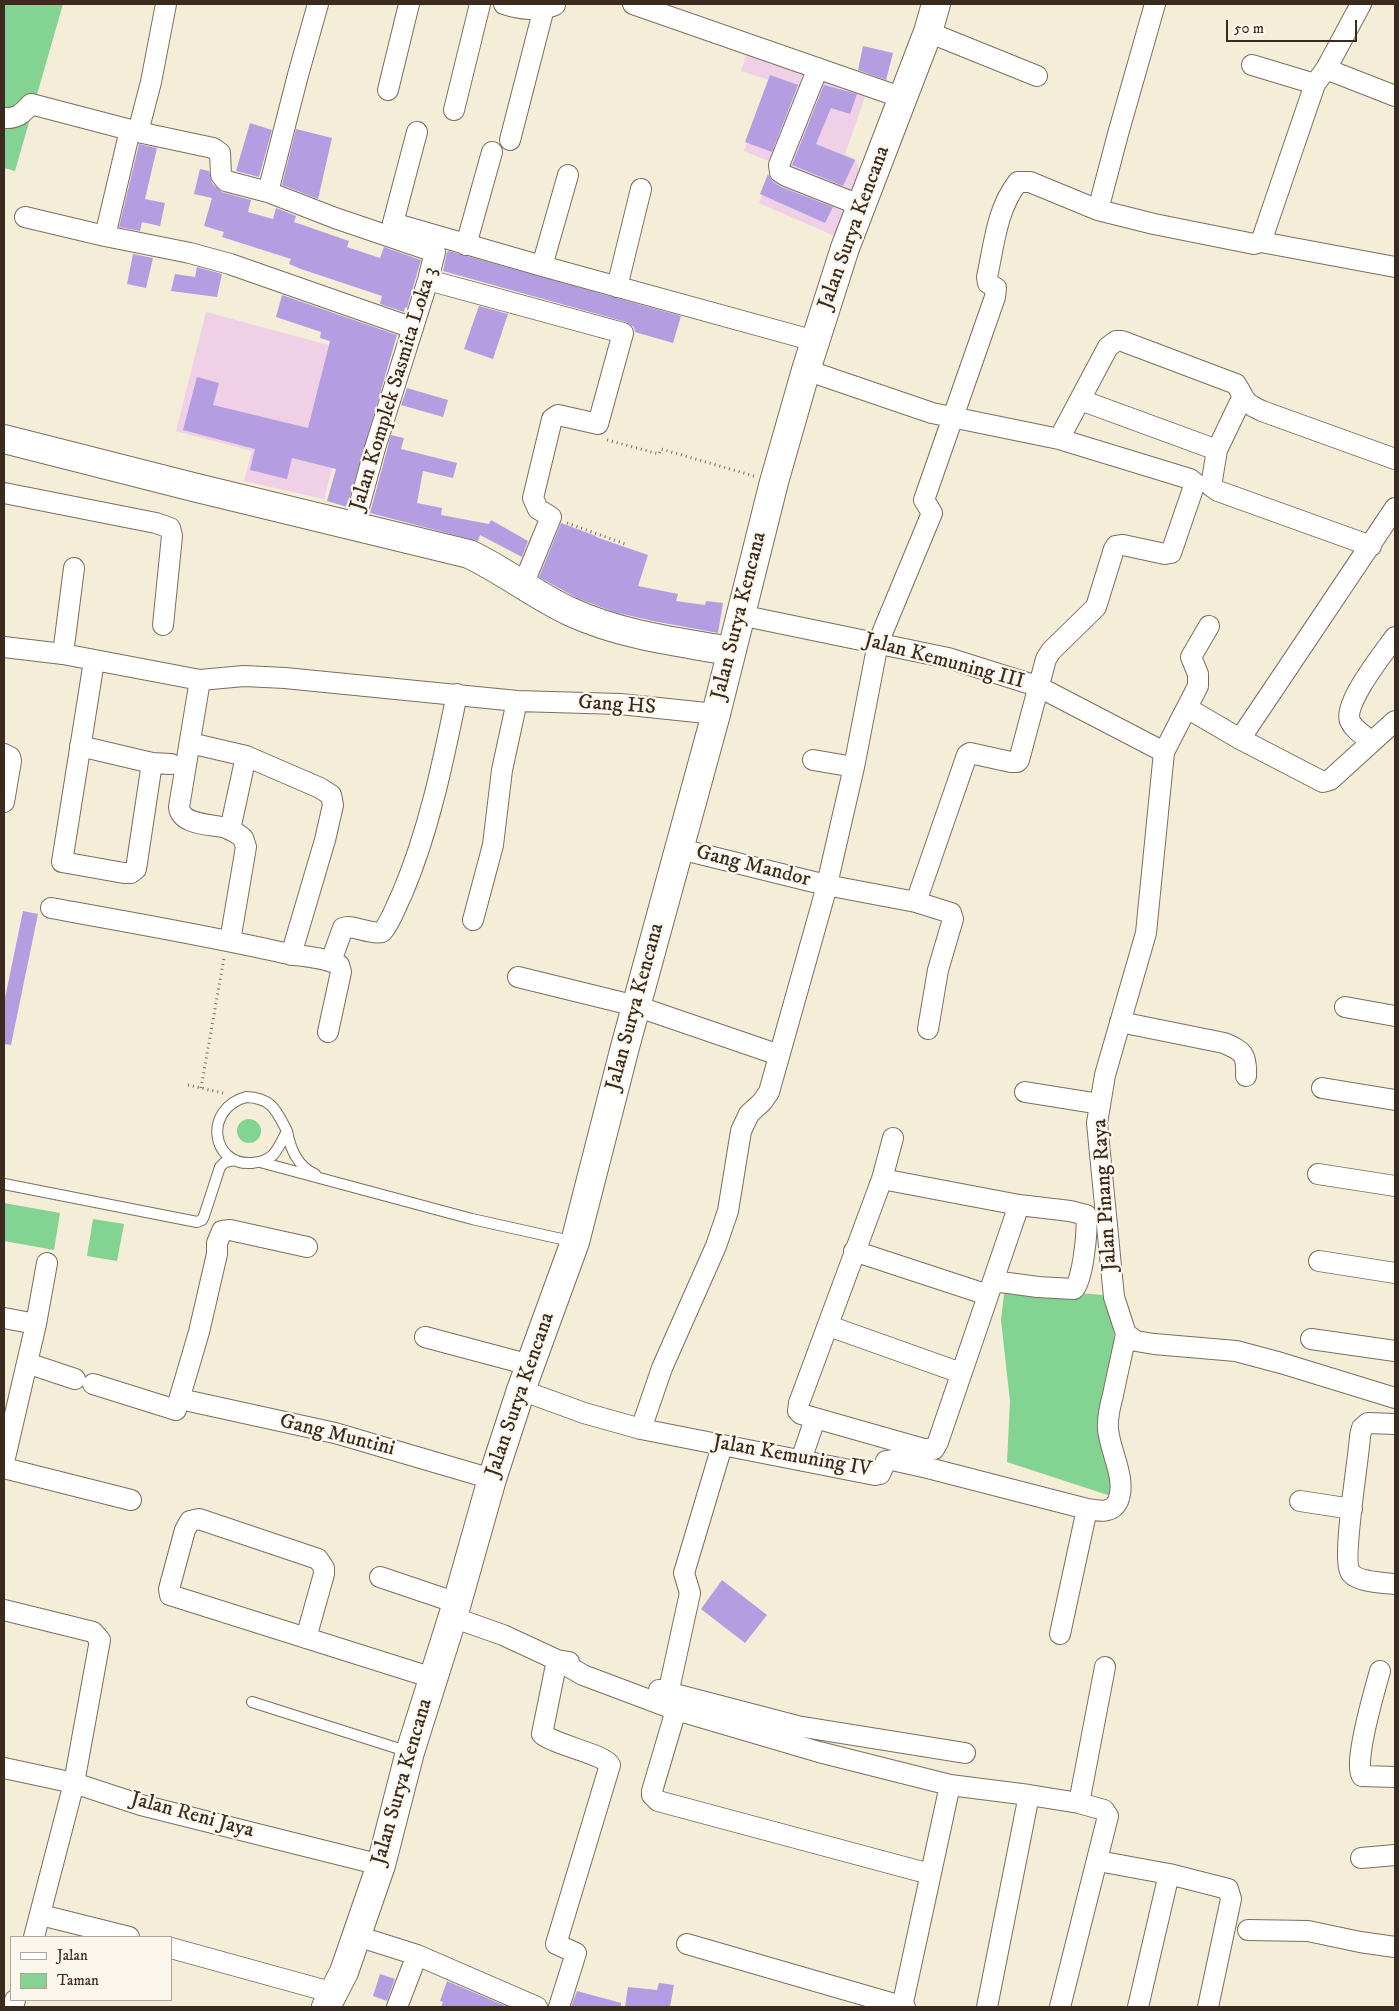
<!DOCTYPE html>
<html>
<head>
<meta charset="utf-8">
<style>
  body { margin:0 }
  #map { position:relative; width:1399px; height:2011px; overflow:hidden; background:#f4edd7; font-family:"IM FELL DW Pica",serif }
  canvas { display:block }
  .frame { position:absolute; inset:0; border:5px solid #3b2a1e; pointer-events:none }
  .legend { position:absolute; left:10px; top:1936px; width:162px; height:65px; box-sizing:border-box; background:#fbf7ec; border:1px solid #aea59a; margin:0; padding:6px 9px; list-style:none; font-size:15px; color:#3b2a1e }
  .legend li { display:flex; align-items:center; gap:10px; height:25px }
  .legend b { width:25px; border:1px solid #aea59a }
  .scale { position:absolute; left:1226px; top:20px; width:131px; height:22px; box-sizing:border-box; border:2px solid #3b2a1e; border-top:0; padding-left:6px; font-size:15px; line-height:18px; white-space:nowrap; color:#3b2a1e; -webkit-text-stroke:4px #fbf7ec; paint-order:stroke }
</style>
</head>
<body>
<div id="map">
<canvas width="1399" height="2011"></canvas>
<div class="frame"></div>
<ul class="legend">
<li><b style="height:6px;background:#fff"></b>Jalan</li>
<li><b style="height:14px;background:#83d392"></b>Taman</li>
</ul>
<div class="scale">50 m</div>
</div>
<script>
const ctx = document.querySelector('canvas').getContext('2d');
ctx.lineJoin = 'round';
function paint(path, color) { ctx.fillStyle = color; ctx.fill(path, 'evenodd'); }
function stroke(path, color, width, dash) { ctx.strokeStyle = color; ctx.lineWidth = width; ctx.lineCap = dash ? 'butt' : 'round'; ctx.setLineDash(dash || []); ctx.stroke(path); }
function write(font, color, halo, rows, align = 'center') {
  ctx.font = font + ' "IM FELL DW Pica",serif'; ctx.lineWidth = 4.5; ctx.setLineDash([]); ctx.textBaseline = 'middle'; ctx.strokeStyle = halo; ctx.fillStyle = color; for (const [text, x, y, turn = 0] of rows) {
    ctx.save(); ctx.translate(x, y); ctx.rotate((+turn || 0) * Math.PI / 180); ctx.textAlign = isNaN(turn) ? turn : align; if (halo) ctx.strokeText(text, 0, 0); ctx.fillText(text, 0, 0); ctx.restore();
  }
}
paint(new Path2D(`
  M 750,43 L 869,86 L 845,154 L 855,159 L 860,170 L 872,175 L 846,241 L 759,203 L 776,164 L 744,151 L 769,80 L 741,71 Z
  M 206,312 L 362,354 L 324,499 L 244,481 L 252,451 L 176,431 Z`), '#efd0e7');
paint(new Path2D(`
  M 4,4 L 63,4 L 15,171 L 4,168 Z
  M237 1131a12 12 0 1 1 24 0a12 12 0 1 1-24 0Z
  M 4,1203 L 60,1213 L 54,1250 L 4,1241 Z
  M 93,1219 L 124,1224 L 117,1261 L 87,1256 Z
  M 1005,1286 L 1113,1296 L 1117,1498 L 1007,1462 L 1010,1401 L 1001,1320 Z`), '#83d392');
paint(new Path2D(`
  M 863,46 L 893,53 L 886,80 L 858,70 Z
  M 770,75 L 798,85 L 772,152 L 745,142 Z
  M 824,85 L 857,94 L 850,114 L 831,108 L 816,144 L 855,160 L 843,186 L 792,165 Z
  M 250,123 L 272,130 L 259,177 L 236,171 Z
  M 296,129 L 332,138 L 318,199 L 282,185 Z
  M 139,144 L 157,148 L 145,199 L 165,203 L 160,226 L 142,222 L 140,231 L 119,227 Z
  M 200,169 L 209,171 L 212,183 L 222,192 L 251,200 L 248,212 L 273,219 L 276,208 L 296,216 L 294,222 L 349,241 L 347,247 L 380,258 L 384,247 L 421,260 L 407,308 L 405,307 L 404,312 L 380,304 L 382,296 L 301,269 L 289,264 L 291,259 L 222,237 L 224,232 L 204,226 L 212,198 L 194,194 Z
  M 768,174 L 773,182 L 781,187 L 833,207 L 825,223 L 760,194 Z
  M 449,251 L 681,316 L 673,343 L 635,332 L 634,327 L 626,322 L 443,271 L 447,252 Z
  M 133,254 L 153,258 L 146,288 L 127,284 Z
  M 197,267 L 222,274 L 217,297 L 171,291 L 175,274 L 195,277 Z
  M 282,295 L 397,335 L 347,507 L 327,501 L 336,469 L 292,458 L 287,479 L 250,470 L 255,449 L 183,430 L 197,377 L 219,383 L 213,405 L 308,428 L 330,341 L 320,338 L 321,332 L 276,317 Z
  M 479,306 L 508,314 L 493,359 L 464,349 Z
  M 407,388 L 448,400 L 443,417 L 401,405 Z
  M 391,435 L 404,438 L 401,449 L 457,463 L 453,478 L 423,471 L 417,503 L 442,508 L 441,515 L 489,524 L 491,520 L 528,541 L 522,557 L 480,535 L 478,541 L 370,513 Z
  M 561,523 L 596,536 L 596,537 L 648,555 L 638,586 L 678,594 L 676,601 L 705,605 L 706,601 L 723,603 L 718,633 L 653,621 L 614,612 L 577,598 L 539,577 Z
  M 23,911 L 38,914 L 11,1045 L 4,1044 L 4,1003 Z
  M 722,1580 L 767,1615 L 745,1643 L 701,1609 Z
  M 380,1974 L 395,1979 L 387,2001 L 373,1996 Z
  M 447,1981 L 508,2007 L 441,2007 L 443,2002 L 440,2001 Z
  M 659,1983 L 674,1985 L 670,2007 L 625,2007 L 628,1987 L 657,1990 Z
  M 577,1991 L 621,2003 L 621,2007 L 571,2007 Z`), '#b49de0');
const lane = new Path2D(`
  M 246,1097 C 272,1098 276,1110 287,1131 C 283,1139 279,1148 273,1155 C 266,1161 260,1162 252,1163 C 211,1166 203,1109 246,1097 Z
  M 287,1131 C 290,1148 298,1167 315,1174
  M 260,1162 L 472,1219 L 575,1242
  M 4,1184 L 197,1222 L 202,1220 L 204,1216 L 220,1167 L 225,1162 L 235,1160
  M 252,1702 L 409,1752`);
const street = new Path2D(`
  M 504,4 C 519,9 540,12 555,5
  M 633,4 L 903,98
  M 928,32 L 1037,76
  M 1252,65 L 1315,84
  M 818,68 L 779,165 L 780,172 L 786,176 L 862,206
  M 1326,69 L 1395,96
  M 388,90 L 409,4
  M 454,110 L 480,4
  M 4,118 C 17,119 23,113 31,104 L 138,132 L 213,148 L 220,153 L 221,175 L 226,181 L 268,192 L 335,218 L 435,252 L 428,280 L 375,448 L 354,525
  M 138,132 L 151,82 L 166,4
  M 417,132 L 393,223 L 542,266 L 815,341
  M 510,140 L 544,8
  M 268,192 L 298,75 L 318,4
  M 1098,210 L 1118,134 L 1155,4
  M 25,217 L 105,236 L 130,130
  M 105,236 L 190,253 L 230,264 L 413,328
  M 1261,242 L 1315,84 L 1326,69 L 1361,4
  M 466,245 L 492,152
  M 542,266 L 568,175
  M 428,280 L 623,333 L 598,424 L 558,415 L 552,419 L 533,498 L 538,509 L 551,517 L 523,585
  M 617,287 L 641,189
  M 806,370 L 932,413 L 1059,439 L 1190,479 L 1195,483 L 1171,553 L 1165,554 L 1123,545 L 1116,546 L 1114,549 L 1096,607 L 1051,651 L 1046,659 L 1019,760 L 1017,762 L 1011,762 L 970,753 L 967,755 L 916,902
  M 1242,398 L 1217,450 L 1211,486 L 1218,491 L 1371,546
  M 1086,402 L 1217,450
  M 1059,439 L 1108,347 L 1116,341 L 1122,341 L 1236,384 C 1246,400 1242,402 1262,411 L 1395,459
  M 4,493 L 156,523 L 170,528 L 172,536 L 163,625
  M 740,615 L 948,658 L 1037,686 L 1164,752
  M 1209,626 L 1191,657 L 1198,674 L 1198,686 L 1164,752 L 1146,933 L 1105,1075 L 1097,1123 L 1114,1297 L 1126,1334 L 1136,1341 L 1154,1344 L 1236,1351 L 1281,1363 L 1395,1398
  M 4,647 L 63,654 L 200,680 L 244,676 L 285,678 L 517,701 L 620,704 L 716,714
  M 63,654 L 74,568
  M 94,661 L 62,862 L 124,873 L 131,873 L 136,869 L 152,763
  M 200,680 L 179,807 C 181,826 213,824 226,828 C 233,830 238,834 243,838 L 246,847 L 230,941
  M 1187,708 L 1240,739 L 1323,782 L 1330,780 L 1395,721
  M 1240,739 L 1395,508
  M 1372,742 C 1365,736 1354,730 1350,721 C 1342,705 1385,651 1395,637
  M 190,743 L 246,756 L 320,788 L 331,795 L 333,805 L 325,840 L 291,955
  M 80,746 L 152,763 L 171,764
  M 4,754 L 10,757 L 11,761 L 4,802
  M 813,760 L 854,767
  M 230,830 L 246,756
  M 680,849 L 826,885 L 916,902 L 951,913 L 953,919 L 938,970 L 928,1029
  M 51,908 C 128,922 204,935 280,952 C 299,957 322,956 339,965 L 341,972 L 328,1032
  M 473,920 L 493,845 L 502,770 L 517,701
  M 331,961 L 343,928 C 354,924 368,935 382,932 C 391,922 396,906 402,894 C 429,831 443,762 457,694
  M 518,977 L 636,1006 L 779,1055
  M 1345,1007 L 1395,1016
  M 1120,1022 L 1224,1043 C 1243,1051 1247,1054 1246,1076
  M 1322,1088 L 1395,1100
  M 1025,1092 L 1100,1104
  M 893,1138 L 882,1179 L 799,1403 L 798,1411 L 801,1414 L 924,1449 L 934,1449 L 938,1442 L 1019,1205
  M 1318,1174 L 1395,1186
  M 882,1179 L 1019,1205 L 1070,1211 L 1086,1215 C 1088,1229 1083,1280 1074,1289 L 1038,1287 L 993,1281
  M 854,1251 L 988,1295
  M 1319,1261 L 1395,1273
  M 4,1318 L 36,1324
  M 829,1326 L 961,1373
  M 425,1337 L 530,1365
  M 1311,1339 L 1395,1351
  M 27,1363 L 75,1379
  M 93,1384 L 176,1410 L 199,1332 L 217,1254 L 217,1243 L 222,1231 L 230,1230 L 307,1247
  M 521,1390 L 584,1413 L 641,1429 L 875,1475 L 880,1474 L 886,1461 L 892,1460 L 928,1468 L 1087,1509
  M 180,1399 L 335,1433 L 492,1479
  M 1395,1424 L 1368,1423 L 1362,1428 L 1360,1436 C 1359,1458 1341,1561 1351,1573 C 1358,1582 1385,1583 1395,1584
  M 641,1429 L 662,1368 L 716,1246 L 728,1211 L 741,1131 L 749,1114 L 762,1102 L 769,1092 L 825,893 L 854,767 L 878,643 L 932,513 L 924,500 L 995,297 L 996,288 L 988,283 L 987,277 C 994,245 997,208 1018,182 L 1030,182 L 1098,210 L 1154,224 L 1254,244 L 1261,242 L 1395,267
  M 801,1460 L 815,1419
  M 4,1462 L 36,1324 L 47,1263
  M 4,1468 L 131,1500
  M 1300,1501 L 1352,1509
  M 380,1577 L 457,1603
  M 4,1610 L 93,1632 L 100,1640 L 74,1783 L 34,1937
  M 452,1617 L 503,1635 L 557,1660 L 583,1675 L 676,1710 L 819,1752 L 950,1785 L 1029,1795 L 1079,1803 L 1104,1810 L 1108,1816 L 1060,2007
  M 1060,1634 L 1087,1509 C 1098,1511 1112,1514 1118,1501 C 1127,1479 1110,1452 1108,1429 C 1107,1418 1110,1406 1113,1395 C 1117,1375 1122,1354 1126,1334
  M 306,1638 L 324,1574 L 324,1568 L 318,1559 L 199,1519 L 190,1521 L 185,1530 L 169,1589 L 170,1595 L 433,1678
  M 1380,1671 C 1375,1689 1353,1764 1362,1776 L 1395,1777
  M 659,1690 L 797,1726 L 965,1753
  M 668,1694 L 690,1593 L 684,1573 L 722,1446
  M 676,1710 L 652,1791 L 652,1795 L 658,1801 L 930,1874
  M 4,1768 L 74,1783 L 141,1805 L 381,1865
  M 1079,1803 L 1105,1667
  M 1361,1858 L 1395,1855
  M 1098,1861 L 1169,1874 L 1228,1889 L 1231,1899 L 1208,2007
  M 41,1915 L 129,1937
  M 1248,1930 L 1308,1931 L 1360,1942 L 1395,1947
  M 357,1936 L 417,1955 L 537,2007
  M 687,1944 L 905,2007
  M 171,1948 L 334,1993
  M 13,2007 L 15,2000
  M 397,2007 L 417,1955
  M 559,2007 L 576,1953 L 556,1944 L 610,1765 C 606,1755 555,1745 542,1734 L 557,1660 L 569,1662
  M 902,2007 L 950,1785
  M 987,2007 L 1029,1795
  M 1138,2007 L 1169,1874`);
const secondary = new Path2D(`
  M 4,439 L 193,487 L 469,554 C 505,571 536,596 571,612 C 621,635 677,642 730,651
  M 326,2007 L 344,1972 L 381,1865 L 410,1752 L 457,1603 L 492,1479 L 521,1390 L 575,1242 L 625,1047 L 716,714 L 774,482 L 806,370 L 845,248 L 928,32 L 936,4`);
stroke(lane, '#7c6e5f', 12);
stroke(street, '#7c6e5f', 22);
stroke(secondary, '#7c6e5f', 30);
stroke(new Path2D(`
  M 607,440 L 659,454 L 661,449 L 754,476
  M 567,523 L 625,544
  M 188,1085 L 223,1093
  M 201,1088 L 224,958`), '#7c6e5f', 3, [1, 4]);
stroke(lane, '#fff', 10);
stroke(street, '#fff', 20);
stroke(secondary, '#fff', 28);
write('21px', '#3b2a1e', '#fbf7ec', [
  ["Jalan Surya Kencana",855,228,-70],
  ["Jalan Komplek Sasmita Loka 3",395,389,-73],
  ["Jalan Surya Kencana",740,616,-76],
  ["Jalan Kemuning III",944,662,15],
  ["Gang HS",617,706,4],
  ["Gang Mandor",753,867,14],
  ["Jalan Surya Kencana",636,1007,-75],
  ["Jalan Pinang Raya",1106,1195,-94],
  ["Jalan Surya Kencana",521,1395,-71],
  ["Gang Muntini",337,1436,14],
  ["Jalan Kemuning IV",792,1457,10],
  ["Jalan Surya Kencana",403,1782,-74],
  ["Jalan Reni Jaya",192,1816,15]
]);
</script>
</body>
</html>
